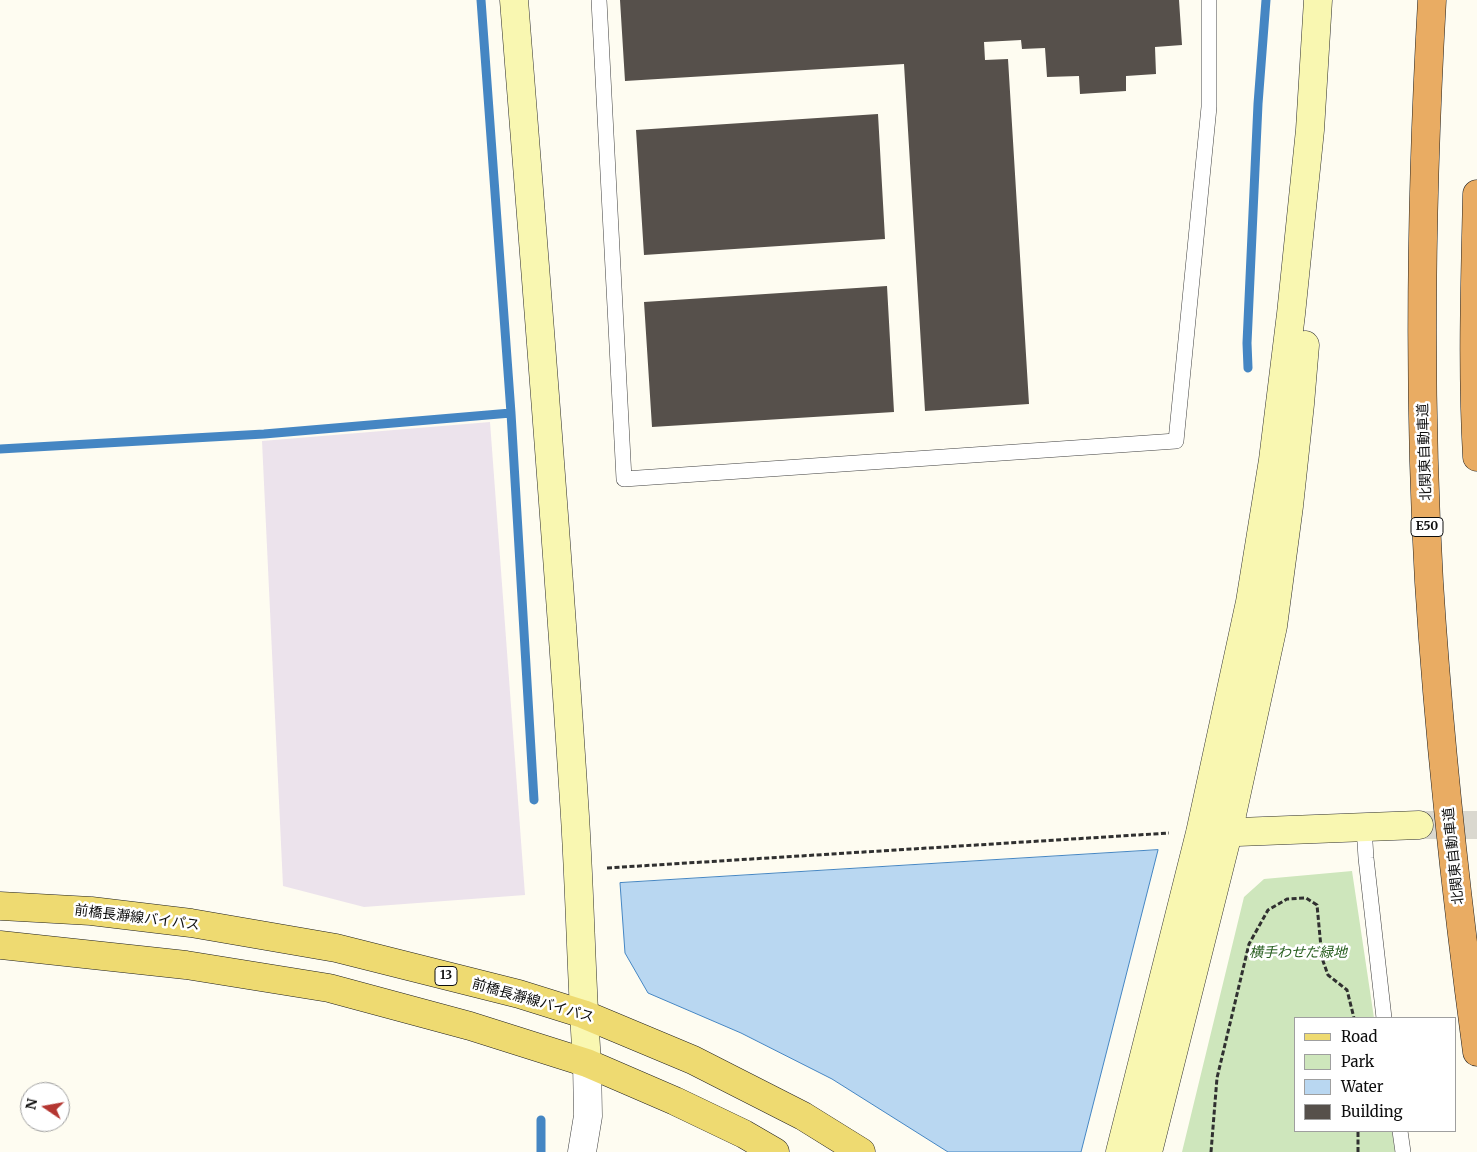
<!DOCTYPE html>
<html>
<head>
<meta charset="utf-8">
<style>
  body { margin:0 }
  #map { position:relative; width:1477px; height:1152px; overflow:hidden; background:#fefcf1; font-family:Merriweather,serif }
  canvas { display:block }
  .legend { position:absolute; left:1294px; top:1017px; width:162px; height:115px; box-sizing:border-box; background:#fff; border:1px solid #9f9f9f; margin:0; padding:6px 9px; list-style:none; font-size:15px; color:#0e0e0e }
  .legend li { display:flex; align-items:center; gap:10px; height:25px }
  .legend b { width:25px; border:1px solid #9f9f9f }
  .north { position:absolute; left:20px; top:1082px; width:50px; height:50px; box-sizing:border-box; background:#fff; border:1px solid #9f9f9f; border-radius:50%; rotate:282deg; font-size:14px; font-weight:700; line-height:20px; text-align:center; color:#0e0e0e }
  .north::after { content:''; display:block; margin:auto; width:18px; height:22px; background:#b43631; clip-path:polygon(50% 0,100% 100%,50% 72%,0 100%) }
</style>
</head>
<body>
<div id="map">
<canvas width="1477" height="1152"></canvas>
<ul class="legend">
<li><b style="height:6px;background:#eeda71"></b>Road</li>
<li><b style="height:14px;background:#cee6bc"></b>Park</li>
<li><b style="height:14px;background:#b9d7f1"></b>Water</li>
<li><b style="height:14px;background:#56504b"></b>Building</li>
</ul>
<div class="north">N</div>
</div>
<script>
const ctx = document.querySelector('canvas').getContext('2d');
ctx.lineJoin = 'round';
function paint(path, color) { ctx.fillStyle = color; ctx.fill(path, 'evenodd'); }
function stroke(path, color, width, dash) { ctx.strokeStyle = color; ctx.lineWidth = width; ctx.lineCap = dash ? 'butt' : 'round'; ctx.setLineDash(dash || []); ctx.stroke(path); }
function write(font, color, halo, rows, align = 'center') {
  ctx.font = font + ' Merriweather,"Noto Sans JP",serif'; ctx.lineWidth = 5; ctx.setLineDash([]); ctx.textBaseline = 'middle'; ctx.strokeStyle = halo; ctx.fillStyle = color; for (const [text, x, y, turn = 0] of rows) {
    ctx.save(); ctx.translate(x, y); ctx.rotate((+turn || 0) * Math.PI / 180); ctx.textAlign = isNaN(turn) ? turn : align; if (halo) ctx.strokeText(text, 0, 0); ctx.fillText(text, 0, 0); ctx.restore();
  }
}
paint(new Path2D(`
  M 490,422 L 525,895 L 364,907 L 283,886 L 262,441 Z`), '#ece3ec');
paint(new Path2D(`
  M 1352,871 L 1374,1018 L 1296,1018 L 1296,1131 L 1392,1131 L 1395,1152 L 1182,1152 L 1244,897 L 1264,879 Z`), '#cee6bc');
const water = new Path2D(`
  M 1158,850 L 1081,1152 L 948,1152 L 832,1079 L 741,1033 L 648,993 L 625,953 L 620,883 Z`);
paint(water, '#b9d7f1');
stroke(water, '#4586c3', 1);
stroke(new Path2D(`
  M 481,0 L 511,413 L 534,800
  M 1248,368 L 1247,343 L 1258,104 L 1266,0
  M 0,449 L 264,434 L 511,413
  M 541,1152 L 541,1120`), '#4586c3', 9);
paint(new Path2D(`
  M 620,0 L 1179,0 L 1182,45 L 1155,47 L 1156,74 L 1126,76 L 1126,91 L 1080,94 L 1079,76 L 1047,77 L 1045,48 L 1022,49 L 1021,40 L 984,42 L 985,60 L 1008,59 L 1029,404 L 925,411 L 904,64 L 625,81 Z
  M 878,114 L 885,239 L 644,255 L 636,130 Z
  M 887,286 L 894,412 L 652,427 L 644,302 Z`), '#56504b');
stroke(new Path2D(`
  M 1419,825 L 1477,825`), '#dad8cf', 28, [28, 14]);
const lane = new Path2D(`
  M 599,0 L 624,479 L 1176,441 L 1209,107 L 1209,0
  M 1364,827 L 1366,858 L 1384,1018
  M 1400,1131 L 1403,1152`);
const street = new Path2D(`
  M 582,1152 L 588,1116 L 587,1063`);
const secondary = new Path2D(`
  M 514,0 C 535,267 557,534 574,801 C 580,888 581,976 587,1063
  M 1212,833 L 1419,825
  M 1120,1152 L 1200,833 L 1250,602 L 1273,460 L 1291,314 L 1310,130 L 1318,0
  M 1148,1152 L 1228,833 L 1273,626 L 1289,506 L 1300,404 L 1305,345`);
const primary = new Path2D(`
  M 0,906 L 91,911 L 191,923 L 336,948 L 519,994 L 583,1014 L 693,1060 L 803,1116 L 861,1152
  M 0,945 L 186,965 L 329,988 L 470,1026 L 587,1063 L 675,1101 L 744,1134 L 775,1152`);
const highway = new Path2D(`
  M 1432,0 C 1421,194 1418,389 1429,582 C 1439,739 1456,896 1477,1052
  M 1477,194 C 1475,282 1472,370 1477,457`);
stroke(lane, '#414141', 16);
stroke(street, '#414141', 29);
stroke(secondary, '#303030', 29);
stroke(primary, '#1f1f1f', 29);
stroke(highway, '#1f1f1f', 29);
stroke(new Path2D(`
  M 607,868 L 1169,833
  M 1211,1152 L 1217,1078 L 1249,944 L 1268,910 L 1287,899 L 1306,898 L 1317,905 L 1322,958 L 1328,975 L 1347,990 L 1354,1018
  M 1358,1152 L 1358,1131`), '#303030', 3, [5, 2.5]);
stroke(lane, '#fff', 15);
stroke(street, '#fff', 28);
stroke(secondary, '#f9f7b1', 28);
stroke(primary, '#eeda71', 28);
stroke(highway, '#e9ac63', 28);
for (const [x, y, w] of [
  [1427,527,32],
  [446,976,22]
]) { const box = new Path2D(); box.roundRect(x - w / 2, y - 9.5, w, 19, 4); ctx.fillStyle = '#fff'; ctx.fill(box); stroke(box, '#0e0e0e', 1); }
write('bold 12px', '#0e0e0e', null, [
  ["E50",1427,527],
  ["13",446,976]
]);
write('14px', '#0e0e0e', '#fff', [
  ["北関東自動車道",1425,452,-92],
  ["北関東自動車道",1454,856,-96],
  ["前橋長瀞線バイパス",137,918,7],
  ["前橋長瀞線バイパス",533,1001,16]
]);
write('italic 14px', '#2b6123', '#fff', [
  ["横手わせだ緑地",1298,953]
]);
</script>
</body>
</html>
